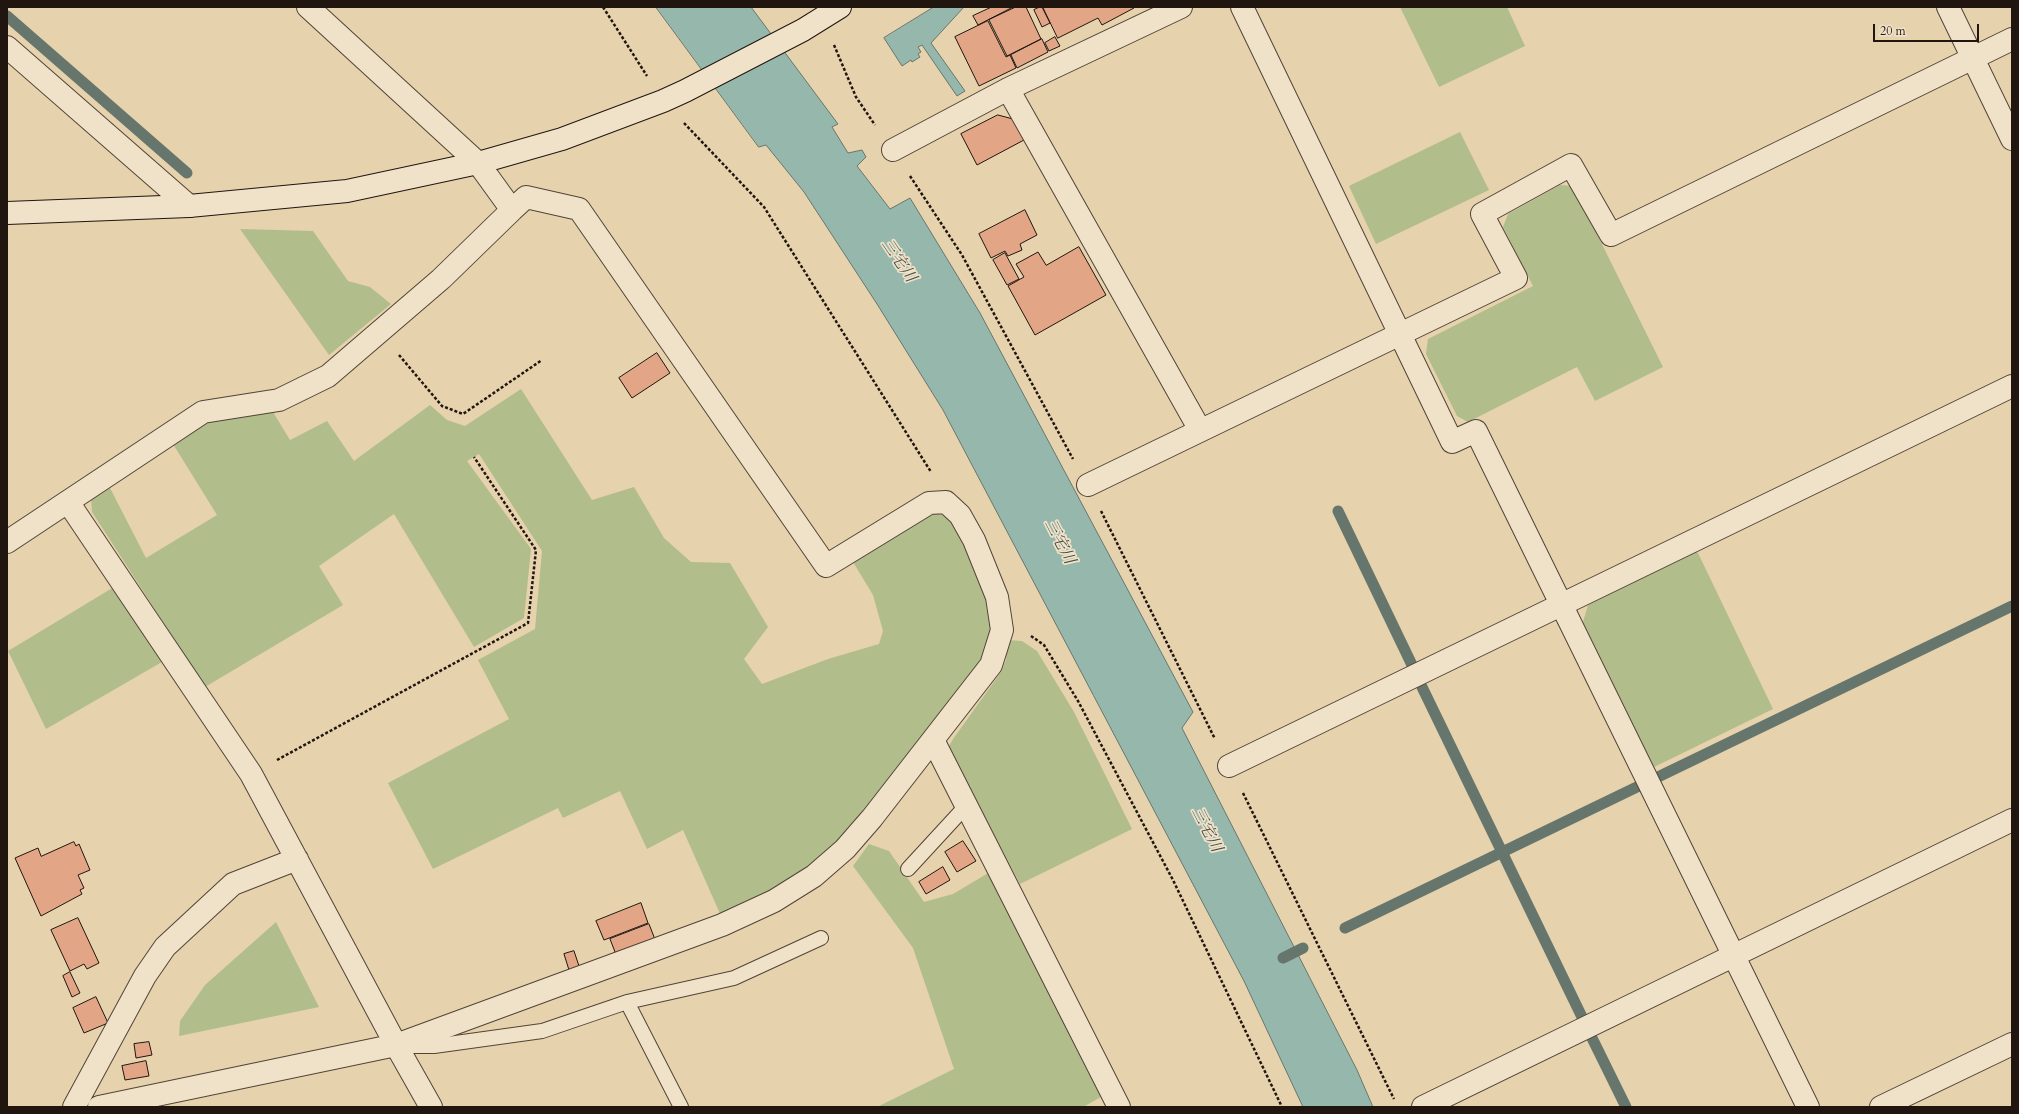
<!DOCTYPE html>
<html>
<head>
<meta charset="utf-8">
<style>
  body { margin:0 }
  #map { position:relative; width:2019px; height:1114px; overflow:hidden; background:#e6d2ac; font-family:Cardo,serif }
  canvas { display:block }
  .frame { position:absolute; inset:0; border:8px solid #211510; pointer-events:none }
  .scale { position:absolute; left:1873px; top:24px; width:106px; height:18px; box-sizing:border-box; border:2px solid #211510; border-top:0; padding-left:5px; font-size:12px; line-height:14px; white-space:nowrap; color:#211510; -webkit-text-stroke:3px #efe2c9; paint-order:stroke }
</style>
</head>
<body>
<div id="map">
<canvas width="2019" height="1114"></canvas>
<div class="frame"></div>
<div class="scale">20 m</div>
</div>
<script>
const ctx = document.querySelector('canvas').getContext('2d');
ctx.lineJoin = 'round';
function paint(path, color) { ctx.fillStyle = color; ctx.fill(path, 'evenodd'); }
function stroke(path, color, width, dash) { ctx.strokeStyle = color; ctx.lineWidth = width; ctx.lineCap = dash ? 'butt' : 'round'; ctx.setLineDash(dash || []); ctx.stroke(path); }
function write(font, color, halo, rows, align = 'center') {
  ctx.font = font + ' Cardo,"Noto Serif JP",serif'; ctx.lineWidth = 3.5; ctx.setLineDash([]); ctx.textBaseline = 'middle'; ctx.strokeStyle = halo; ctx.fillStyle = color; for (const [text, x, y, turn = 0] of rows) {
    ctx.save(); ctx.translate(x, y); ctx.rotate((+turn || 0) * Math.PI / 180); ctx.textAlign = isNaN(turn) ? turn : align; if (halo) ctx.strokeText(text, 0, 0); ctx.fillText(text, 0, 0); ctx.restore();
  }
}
paint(new Path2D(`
  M 1400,7 L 1507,7 L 1525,46 L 1439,87 Z
  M 1460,132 L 1489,190 L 1376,244 L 1349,186 Z
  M 1560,185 L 1573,186 L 1663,367 L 1595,401 L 1577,367 L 1468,422 L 1457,416 L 1426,354 L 1428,339 L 1533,286 L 1503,227 L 1508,214 Z
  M 240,229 L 313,231 L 348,281 L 370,287 L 391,304 L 329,355 Z
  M 521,389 L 592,500 L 634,487 L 664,538 L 691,562 L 730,563 L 768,627 L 744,659 L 762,684 L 828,659 L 879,644 L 883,631 L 873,595 L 853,562 L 929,511 L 950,517 L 967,545 L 987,600 L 995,629 L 980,667 L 840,841 L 811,868 L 771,893 L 721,916 L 683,830 L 647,849 L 620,791 L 563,818 L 558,808 L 433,869 L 388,783 L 509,719 L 478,660 L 535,629 L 542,551 L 479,454 L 467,461 L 531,549 L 524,618 L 474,647 L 394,514 L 319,566 L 343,605 L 205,687 L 92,512 L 91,500 L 110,488 L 146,558 L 217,515 L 173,444 L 211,420 L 273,412 L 290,440 L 327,421 L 354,461 L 430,405 L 447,420 L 465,426 Z
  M 1697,551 L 1773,709 L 1654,767 L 1583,622 L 1588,605 Z
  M 114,587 L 162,662 L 46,729 L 8,651 Z
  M 1007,640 L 1022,641 L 1037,651 L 1074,712 L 1132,829 L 1020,884 L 948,748 L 953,739 L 1001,672 L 1006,660 Z
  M 869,844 L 889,851 L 924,902 L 953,894 L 990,872 L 1101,1097 L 1083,1107 L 877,1107 L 954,1069 L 913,948 L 853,866 Z
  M 276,922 L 319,1007 L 179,1036 L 180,1021 L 205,985 Z`), '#b2bd8c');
const water = new Path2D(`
  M 656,7 L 751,7 L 838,124 L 832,127 L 848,153 L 862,150 L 866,157 L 857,166 L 890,209 L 910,198 L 980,313 L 1193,712 L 1182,728 L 1357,1070 L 1373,1107 L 1303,1107 L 1244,981 L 943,410 L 877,304 L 804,192 L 766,145 L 759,147 Z
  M 934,7 L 964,7 L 931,43 L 965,91 L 957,96 L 922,45 L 918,47 L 921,52 L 918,54 L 920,57 L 912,62 L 911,60 L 902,66 L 884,38 Z`);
paint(water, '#96b7ab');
stroke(water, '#67766d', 1);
stroke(new Path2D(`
  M 7,16 L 187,173
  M 1338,511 L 1412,665
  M 1422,687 L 1582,1017
  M 1660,776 L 2012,606
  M 1345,928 L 1639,786
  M 1283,958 L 1303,948
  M 1592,1038 L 1626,1107`), '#67766d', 11);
const building = new Path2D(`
  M 992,7 L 1013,7 L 978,25 L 973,16 Z
  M 1016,7 L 1026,7 L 1041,39 L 1007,56 L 989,20 Z
  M 1040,7 L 1042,7 L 1050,23 L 1042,27 L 1034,10 Z
  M 1043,7 L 1134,7 L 1134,8 L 1102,25 L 1098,18 L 1058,38 Z
  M 988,21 L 1006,57 L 1010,55 L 1016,68 L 979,86 L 955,37 Z
  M 1055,37 L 1060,46 L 1049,51 L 1045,43 Z
  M 1042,39 L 1048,52 L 1017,68 L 1011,55 Z
  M 998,115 L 1013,119 L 1024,140 L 977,165 L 961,134 Z
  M 1025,210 L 1037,235 L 1020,244 L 1022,250 L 1008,256 L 1005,251 L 991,258 L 979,234 Z
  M 1079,247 L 1106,295 L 1035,335 L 1008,286 L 1024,277 L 1016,264 L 1038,252 L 1046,265 Z
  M 1005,253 L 1019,279 L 1007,285 L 993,260 Z
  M 657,353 L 670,373 L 632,398 L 619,378 Z
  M 963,841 L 976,861 L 957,872 L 945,852 Z
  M 74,842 L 76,846 L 79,844 L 90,870 L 78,875 L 84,888 L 80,890 L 82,894 L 41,916 L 15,858 L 38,848 L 41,856 Z
  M 943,867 L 950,880 L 926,894 L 919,882 Z
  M 641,903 L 648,923 L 604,940 L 596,921 Z
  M 78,918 L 99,963 L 87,969 L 84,964 L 70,971 L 51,930 Z
  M 649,924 L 656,942 L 617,957 L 610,939 Z
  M 574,951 L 579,966 L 569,970 L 564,954 Z
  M 70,972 L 80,993 L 72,997 L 63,976 Z
  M 96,997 L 108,1023 L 84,1033 L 73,1008 Z
  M 149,1042 L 152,1055 L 136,1058 L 134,1044 Z
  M 146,1061 L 149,1076 L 125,1080 L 122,1066 Z`);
paint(building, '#e2a687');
stroke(building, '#211510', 1);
const lane = new Path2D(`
  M 908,869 L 966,806
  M 627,1002 L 681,1107
  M 406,1046 L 434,1046 L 542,1031 L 627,1002 L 734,978 L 821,938`);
const street = new Path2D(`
  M 1242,7 L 1452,442 L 1476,431 L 1808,1107
  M 1948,7 L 2012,139
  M 7,47 L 189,206
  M 1008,89 L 1200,430
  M 893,150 L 1008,89 L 1181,7
  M 1088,485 L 1516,278 L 1482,214 L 1571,165 L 1611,235 L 2012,39
  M 68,502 L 251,774 L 396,1045 L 431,1107
  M 7,542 L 203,412 L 279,400 L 328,376 L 441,279 L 512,210 L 478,163 L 308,7
  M 933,740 L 1119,1107
  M 1229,766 L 2012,386
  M 74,1107 L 145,976 L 165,947 L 233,884 L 297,859
  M 99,1107 L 396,1045 L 722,925 L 774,901 L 814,876 L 845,849 L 872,818 L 991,665 L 1002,630 L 997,597 L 974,540 L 960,515 L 946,502 L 929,503 L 826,566 L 579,209 L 526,197 L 512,210
  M 1423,1107 L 2012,820
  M 1881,1107 L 2012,1044`);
const secondary = new Path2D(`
  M 7,213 L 189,206 L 347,191 L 478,163 L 562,139 L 663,101 L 685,91 L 803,30 L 840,7`);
stroke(lane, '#524437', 16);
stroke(street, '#524437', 24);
stroke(secondary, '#211510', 24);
stroke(new Path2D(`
  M 603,7 L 647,76
  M 834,45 L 856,97 L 875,125
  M 684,123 L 764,207 L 931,472
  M 910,176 L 962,255 L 1073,459
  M 399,355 L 442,406 L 463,414 L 542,360
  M 1101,511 L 1215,739
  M 1031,636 L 1044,645 L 1078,701 L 1173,880 L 1282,1107
  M 277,760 L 528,623 L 536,550 L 474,457
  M 1243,793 L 1394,1099`), '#211510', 2.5, [3, 2]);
stroke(lane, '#efe2c9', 14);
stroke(street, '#efe2c9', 22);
stroke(secondary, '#efe2c9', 22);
write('italic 16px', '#4a4e46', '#efe2c9', [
  ["三宅川",898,261,56],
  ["三宅川",1059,542,63],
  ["三宅川",1206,830,63]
]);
</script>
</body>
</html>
